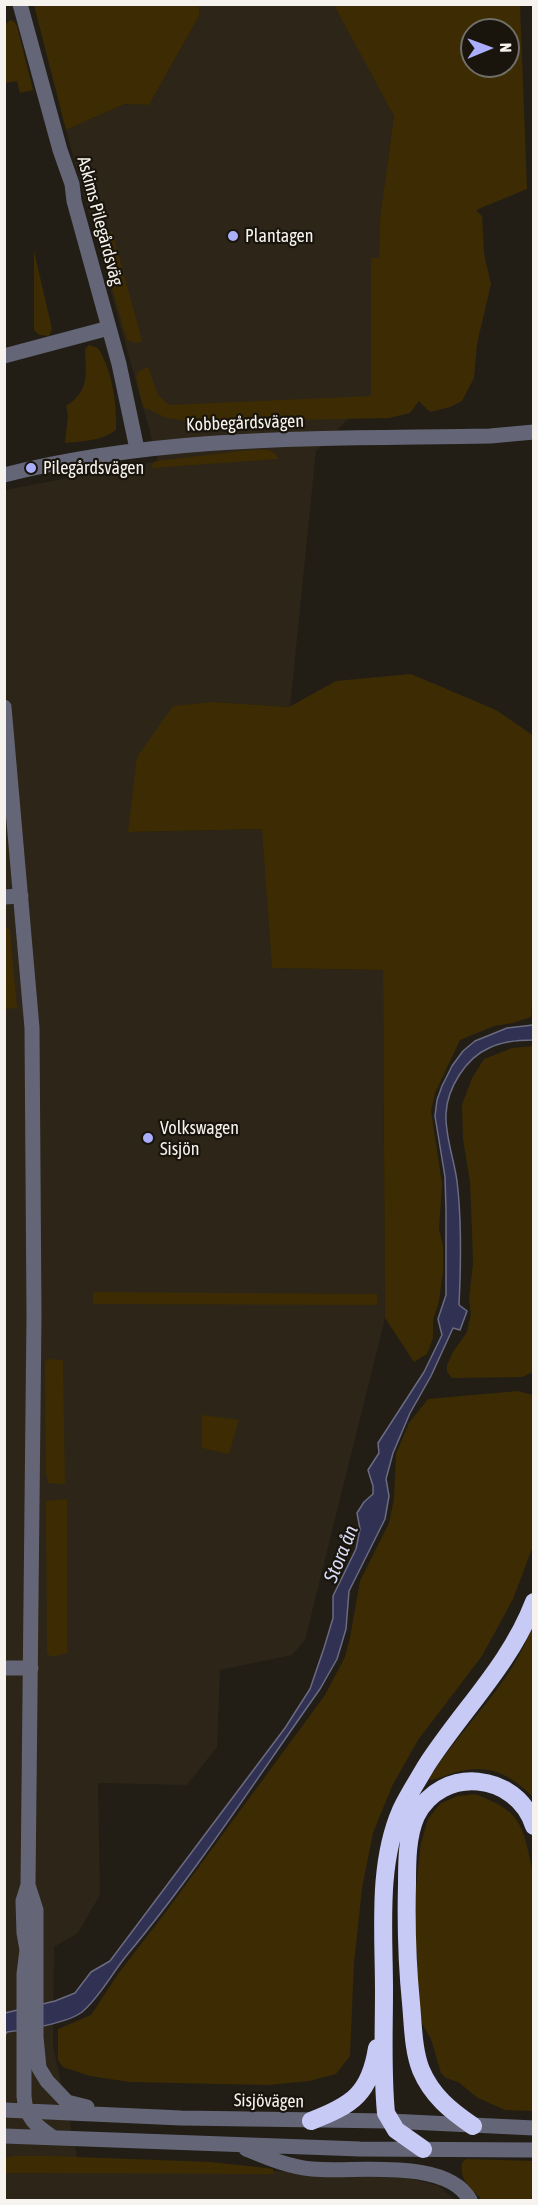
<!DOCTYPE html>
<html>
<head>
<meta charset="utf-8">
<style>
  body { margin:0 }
  #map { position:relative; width:538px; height:2205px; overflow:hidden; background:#221e16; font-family:"Asap Condensed",sans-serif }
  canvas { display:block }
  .frame { position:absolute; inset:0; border:6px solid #f6f3ee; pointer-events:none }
  .north { position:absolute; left:460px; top:18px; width:60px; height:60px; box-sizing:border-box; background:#19150d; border:2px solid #716e67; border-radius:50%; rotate:89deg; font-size:16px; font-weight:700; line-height:24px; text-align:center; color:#f6f3ee }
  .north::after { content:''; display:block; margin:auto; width:21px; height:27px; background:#abaffb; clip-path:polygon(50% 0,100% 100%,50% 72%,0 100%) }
</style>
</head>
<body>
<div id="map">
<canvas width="538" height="2205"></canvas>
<div class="frame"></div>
<div class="north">N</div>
</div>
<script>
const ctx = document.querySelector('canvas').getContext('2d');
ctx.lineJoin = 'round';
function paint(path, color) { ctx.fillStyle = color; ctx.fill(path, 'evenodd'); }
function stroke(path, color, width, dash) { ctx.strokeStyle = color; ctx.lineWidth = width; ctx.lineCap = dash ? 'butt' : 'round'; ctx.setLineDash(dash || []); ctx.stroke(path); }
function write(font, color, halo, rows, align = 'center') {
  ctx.font = font + ' "Asap Condensed",sans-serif'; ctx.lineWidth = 4.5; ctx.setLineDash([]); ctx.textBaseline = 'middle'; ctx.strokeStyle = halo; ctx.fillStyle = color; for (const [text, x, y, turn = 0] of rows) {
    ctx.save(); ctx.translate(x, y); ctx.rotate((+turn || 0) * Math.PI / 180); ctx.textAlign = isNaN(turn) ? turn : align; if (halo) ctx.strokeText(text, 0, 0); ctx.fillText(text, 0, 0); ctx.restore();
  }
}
paint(new Path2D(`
  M 199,5 L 335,5 L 394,116 L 380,218 L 379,258 L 371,259 L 371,397 L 316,451 L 290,707 L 213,702 L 129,832 L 263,829 L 272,968 L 383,970 L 385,1318 L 305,1640 L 292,1655 L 220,1670 L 217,1747 L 187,1785 L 98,1783 L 100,1895 L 78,1933 L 54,1947 L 53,2046 L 79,2165 L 399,2175 L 439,2186 L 455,2200 L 5,2200 L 5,490 L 158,461 L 66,130 L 125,104 L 149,105 L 199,16 Z`), '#2c2518');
paint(new Path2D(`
  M 34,5 L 199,5 L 199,16 L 149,105 L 125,104 L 66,130 Z
  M 334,5 L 520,5 L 527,189 L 476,210 L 482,216 L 484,254 L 491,284 L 477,344 L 474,378 L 462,401 L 450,407 L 430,412 L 419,401 L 410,413 L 389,418 L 193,422 L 167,418 L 143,407 L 136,377 L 139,371 L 148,367 L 158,395 L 169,405 L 371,396 L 371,258 L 379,258 L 380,218 L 394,116 ZM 472,30 L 508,30 L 508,66 L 472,66 Z
  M 10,20 L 14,21 L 17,26 L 33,90 L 20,93 L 17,81 L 5,83 L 5,25 Z
  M 112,231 L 142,341 L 141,342 L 134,343 L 127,340 L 101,250 C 100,240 104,236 112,231 Z
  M 34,251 L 52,329 L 49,336 L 39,335 L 34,330 Z
  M 89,345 L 98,348 C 112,370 117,404 116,430 C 101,441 83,441 65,443 L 68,415 L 66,406 C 90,391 86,374 85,349 Z
  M 250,450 C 261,450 274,447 278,459 L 152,468 L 151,466 L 156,461 Z
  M 411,674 L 496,710 L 534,736 L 534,959 L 531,1017 L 513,1023 L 494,1026 L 460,1040 L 435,1093 L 431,1111 L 442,1184 L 439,1230 L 443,1245 L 443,1271 L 439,1301 L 433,1320 L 433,1338 L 427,1354 L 414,1362 L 385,1318 L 383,970 L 272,968 L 262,829 L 128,832 L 137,757 L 173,706 L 213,702 L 289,707 L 336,681 Z
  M 4,925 L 10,930 L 17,1008 L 5,1009 Z
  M 533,1046 L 533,1372 L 522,1377 L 452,1378 L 447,1372 L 447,1365 L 453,1352 L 467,1332 L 471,1314 L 469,1299 L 473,1264 L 472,1231 L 470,1182 L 463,1139 L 462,1105 L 472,1078 L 484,1059 L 512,1048 Z
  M 93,1292 L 377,1294 L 377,1305 L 93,1304 Z
  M 49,1359 L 63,1360 L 65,1484 L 48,1483 L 46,1473 L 45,1361 Z
  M 518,1391 L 533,1395 L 533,1546 L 513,1599 L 482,1656 L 418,1740 L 392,1786 L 373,1833 L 362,1888 L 354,1963 L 350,2056 L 336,2074 L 309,2081 L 268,2085 L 130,2082 L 90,2076 L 63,2067 L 58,2060 L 58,2029 L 91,2015 L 118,1974 L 165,1913 L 325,1695 L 345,1657 L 350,1638 L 360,1581 L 389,1523 L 394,1499 L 396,1454 L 409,1423 L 428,1399 Z
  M 202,1415 L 239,1420 L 229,1454 L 202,1448 Z
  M 67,1499 L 67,1653 L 51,1657 L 47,1653 L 46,1501 Z
  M 533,1622 L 533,1797 C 511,1775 490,1763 457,1772 C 448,1774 440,1779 430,1780 L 430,1777 C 458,1733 500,1694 523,1648 C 527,1640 530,1631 533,1622 Z
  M 475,1794 C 520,1811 523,1823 532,1869 L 533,2111 L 505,2110 L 478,2098 L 458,2082 L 446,2078 L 441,2073 L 431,2039 L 423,2025 L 419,2011 L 416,1943 L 416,1888 L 421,1843 L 428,1819 L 440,1804 L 457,1796 Z
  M 14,2156 L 50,2156 L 211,2162 L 266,2168 L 273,2169 L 274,2174 L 5,2173 L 5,2158 Z
  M 466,2159 L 533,2161 L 533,2200 L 482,2200 C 470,2186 460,2183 462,2163 Z`), '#3d2c03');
const water = new Path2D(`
  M 533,1025 L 533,1040 C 518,1040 503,1041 489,1048 C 466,1058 447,1088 446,1114 C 445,1136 454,1159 457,1181 C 462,1222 461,1264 459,1305 L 467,1311 L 460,1330 L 453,1328 L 431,1376 L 410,1413 L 393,1453 L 386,1479 L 389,1496 L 385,1519 L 349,1591 L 346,1629 L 337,1659 L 320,1689 C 257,1778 197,1871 127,1955 C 112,1973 100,1997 82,2012 C 68,2023 25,2030 7,2032 L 5,2035 L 5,2013 L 55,2001 L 75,1993 L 91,1972 L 110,1961 L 285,1728 L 310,1689 L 324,1648 L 333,1618 L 333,1596 L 356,1549 L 360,1529 L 357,1513 L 364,1502 L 373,1494 L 373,1486 L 368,1470 L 379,1453 L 378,1443 L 424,1372 L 442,1335 L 438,1319 L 446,1295 L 446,1210 L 445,1177 L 435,1116 L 437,1100 L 442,1086 L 452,1066 L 463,1051 L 475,1041 L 507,1028 Z`);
paint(water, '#303153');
stroke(water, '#6b6b82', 1.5);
stroke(new Path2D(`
  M 20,4 L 60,150 L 72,184 L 74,201 L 119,364 L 137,449
  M 4,356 L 109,328
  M 4,475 C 163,434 327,439 490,436 L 534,432
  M 4,707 L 32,1028 L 34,1315 L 28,1885 L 23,1901 L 24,1933 L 27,1950 L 24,1974 L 24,2096 C 25,2117 37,2127 54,2138
  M 4,897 L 21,896
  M 4,1668 L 31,1668
  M 28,1885 L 36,1910 L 36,2037 L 39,2068 L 47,2081 L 67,2102 L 87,2107
  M 4,2110 L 181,2118 L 389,2121 L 534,2128
  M 4,2136 L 360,2149 L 534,2150
  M 246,2149 C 268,2158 289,2167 312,2169 C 355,2173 446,2157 470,2200`), '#646677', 15);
stroke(new Path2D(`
  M 311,2121 C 353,2105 370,2093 377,2048
  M 473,2126 C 451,2111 432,2096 421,2070 C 413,2050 413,2024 411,2003 C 407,1963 406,1924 407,1884 C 407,1862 407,1836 416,1816 C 441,1765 517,1772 534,1826
  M 423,2149 L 396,2130 L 386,2113 C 382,2072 384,2031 384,1990 C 384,1931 377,1865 401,1810 C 408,1795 418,1780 426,1766 C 462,1710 510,1665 534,1602`), '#c7caf5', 18);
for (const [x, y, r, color] of [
  [233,236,6,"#abaffb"],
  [31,468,6,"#abaffb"],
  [148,1138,6,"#abaffb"]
]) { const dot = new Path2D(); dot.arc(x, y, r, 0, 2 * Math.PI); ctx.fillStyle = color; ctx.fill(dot); stroke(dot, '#19150d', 2); }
write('18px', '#f6f3ee', '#19150d', [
  ["Askims Pilegårdsväg",100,221,75],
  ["Kobbegårdsvägen",245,423,-2],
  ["Sisjövägen",269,2101,1]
]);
write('18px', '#f6f3ee', '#19150d', [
  ["Plantagen",245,236],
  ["Pilegårdsvägen",43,468],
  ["Volkswagen",160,1128],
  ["Sisjön",160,1149]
], 'left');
write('italic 20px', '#dadcf7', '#19150d', [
  ["Stora ån",341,1554,-68]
]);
</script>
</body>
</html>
